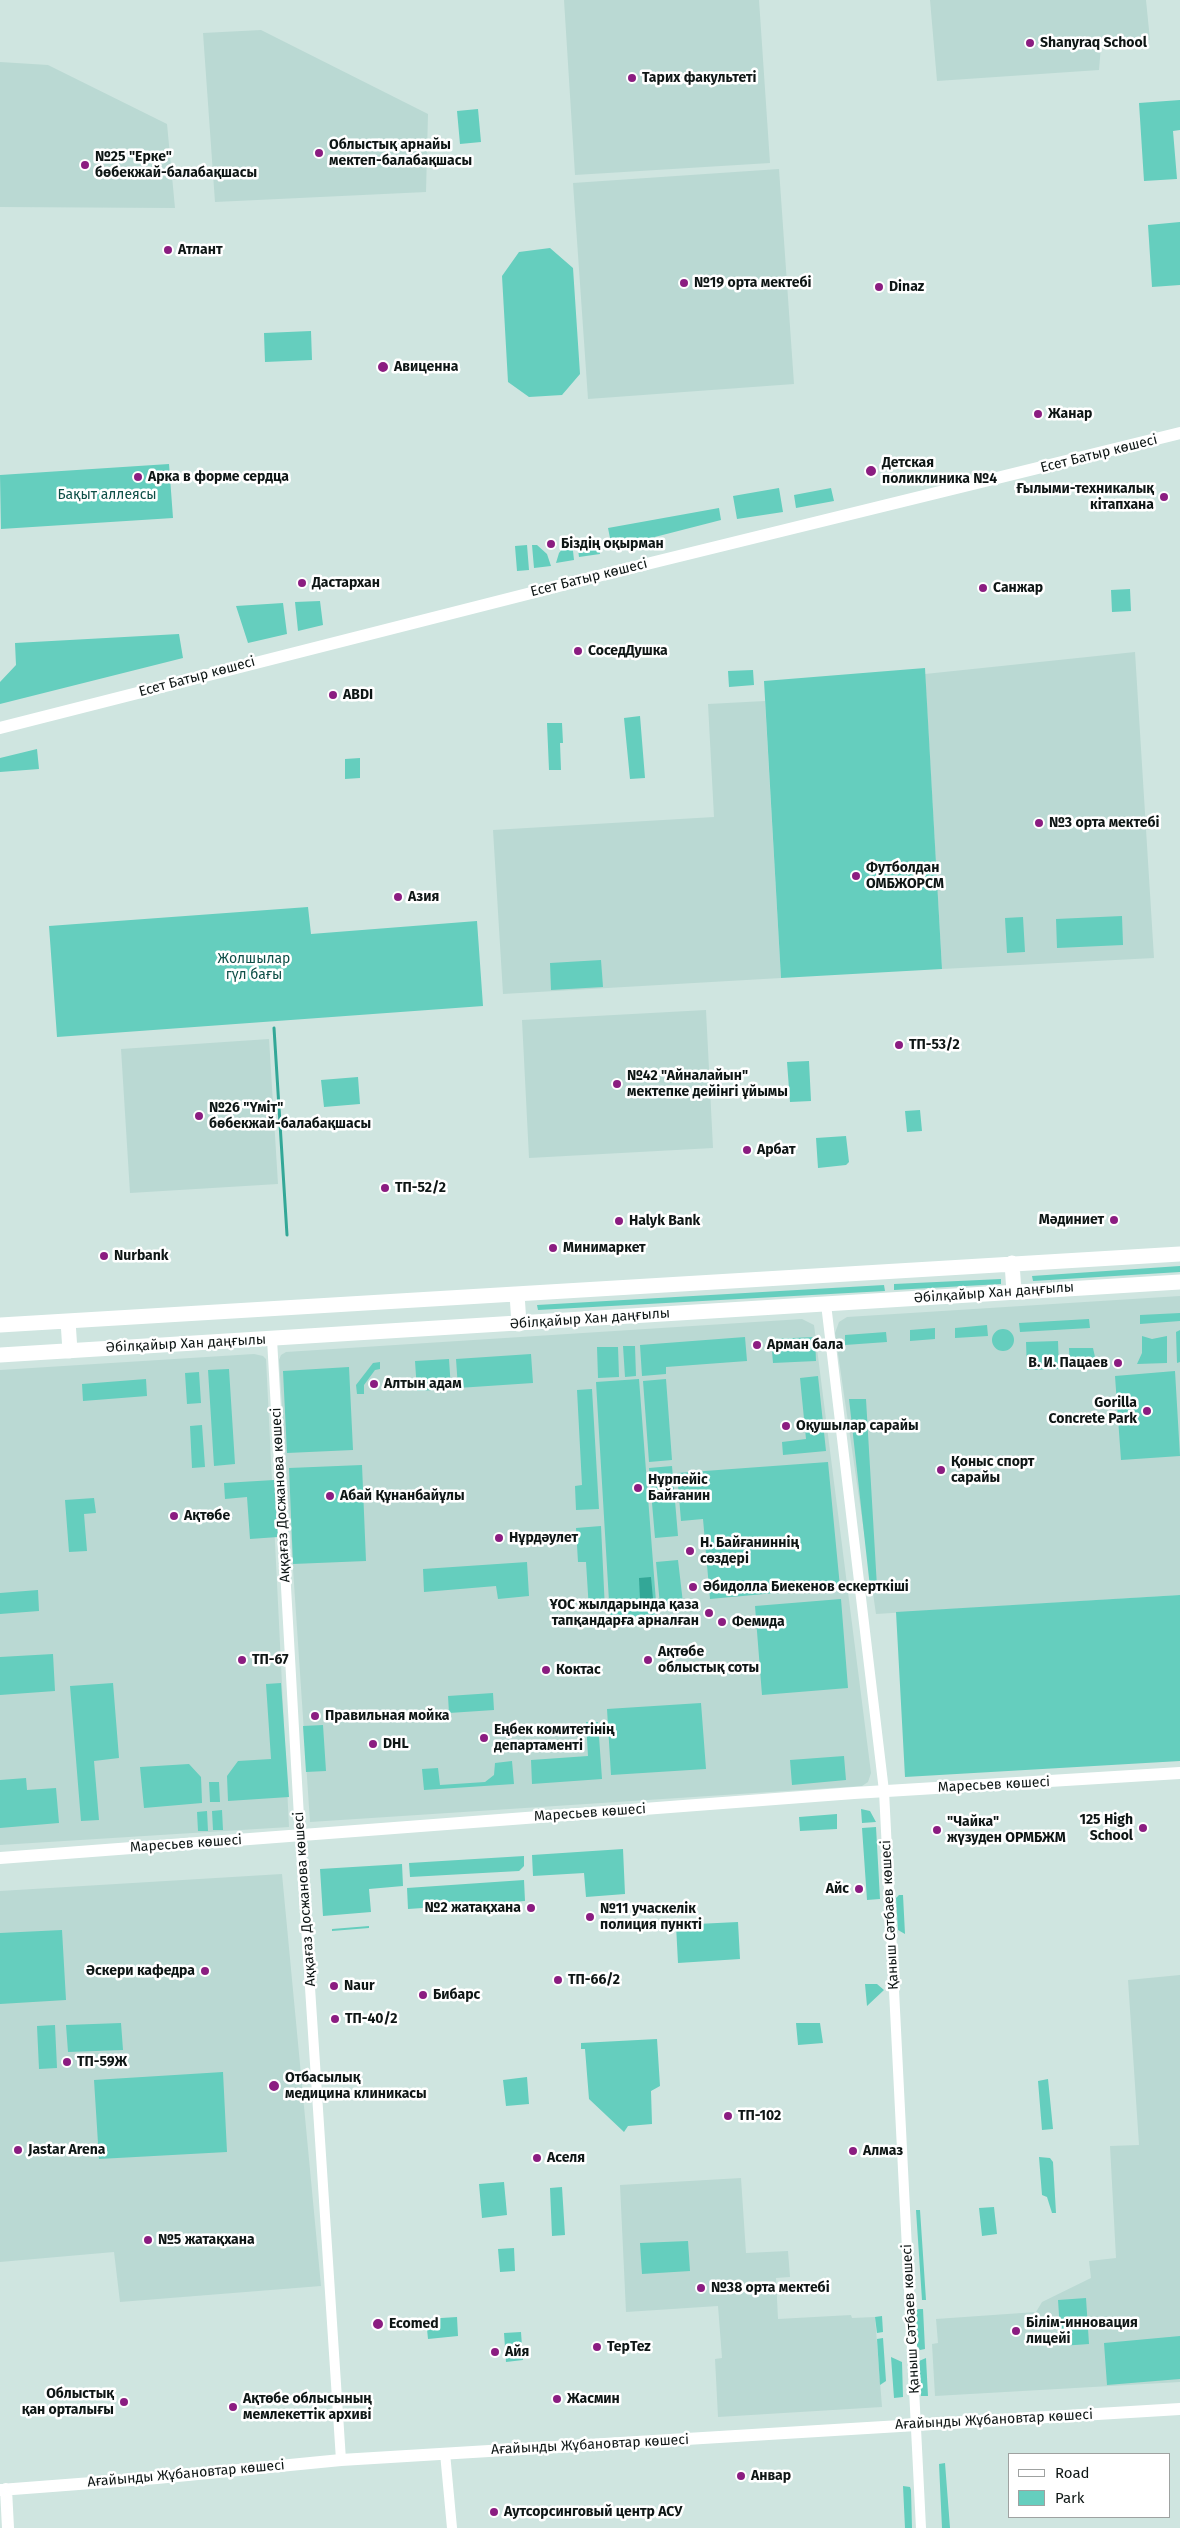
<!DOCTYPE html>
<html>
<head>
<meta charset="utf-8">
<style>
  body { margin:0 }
  #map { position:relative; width:1180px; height:2528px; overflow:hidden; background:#cfe5e0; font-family:"Fira Sans",sans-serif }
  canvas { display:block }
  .legend { position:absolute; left:1008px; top:2453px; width:162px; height:65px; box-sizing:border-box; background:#fff; border:1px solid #9fa2a1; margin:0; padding:6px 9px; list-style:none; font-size:15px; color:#0e1615 }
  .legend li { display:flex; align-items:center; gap:10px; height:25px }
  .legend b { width:25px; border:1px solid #9fa2a1 }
</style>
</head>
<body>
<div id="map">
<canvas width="1180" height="2528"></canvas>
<ul class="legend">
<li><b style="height:6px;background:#fff"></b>Road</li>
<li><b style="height:14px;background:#65cebe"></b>Park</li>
</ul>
</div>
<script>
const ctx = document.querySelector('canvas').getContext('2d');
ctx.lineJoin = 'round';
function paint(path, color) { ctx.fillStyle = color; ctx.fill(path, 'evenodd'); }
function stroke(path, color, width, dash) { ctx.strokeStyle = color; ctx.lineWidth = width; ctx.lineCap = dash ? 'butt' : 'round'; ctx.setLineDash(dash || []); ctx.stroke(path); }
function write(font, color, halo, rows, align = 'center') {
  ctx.font = font + ' "Fira Sans",sans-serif'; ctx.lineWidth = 5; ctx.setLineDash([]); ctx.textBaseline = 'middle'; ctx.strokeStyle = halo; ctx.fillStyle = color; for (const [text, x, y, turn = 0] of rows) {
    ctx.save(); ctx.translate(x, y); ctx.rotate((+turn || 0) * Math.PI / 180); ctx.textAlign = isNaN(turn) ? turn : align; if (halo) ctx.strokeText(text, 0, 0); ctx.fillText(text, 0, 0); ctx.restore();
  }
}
paint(new Path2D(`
  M 564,0 L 759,0 L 770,163 L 575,175 Z
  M 930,0 L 1146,0 L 1150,40 L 1101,46 L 1099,70 L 937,81 Z
  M 261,30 L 428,114 L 426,192 L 215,202 L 203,33 Z
  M 0,62 L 48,65 L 167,124 L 175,208 L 0,207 Z
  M 779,169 L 794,384 L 588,399 L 573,183 Z
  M 1135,652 L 1154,958 L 942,969 L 925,674 Z
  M 765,701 L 781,978 L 503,994 L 493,830 L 714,817 L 708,704 Z
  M 706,1010 L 713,1148 L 529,1158 L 522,1020 Z
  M 269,1039 L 278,1184 L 130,1193 L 121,1049 Z
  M 1180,1296 L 1180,1595 L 876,1614 L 835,1333 L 839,1322 L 847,1317 Z
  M 802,1319 L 814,1325 L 871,1773 L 868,1782 L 862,1786 L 310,1822 L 279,1360 L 281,1355 L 286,1352 Z
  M 254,1354 L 263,1356 L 266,1359 L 289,1827 L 0,1845 L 0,1370 Z
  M 282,1874 L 321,2286 L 120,2302 L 114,2252 L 0,2262 L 0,1891 Z
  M 1180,1975 L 1180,2382 L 935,2396 L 932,2344 L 938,2343 L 936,2319 L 1036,2312 L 1042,2302 L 1091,2278 L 1089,2261 L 1116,2258 L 1110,2146 L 1139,2145 L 1128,1980 Z
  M 741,2178 L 746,2253 L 788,2251 L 790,2277 L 776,2278 L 778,2319 L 851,2315 L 852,2318 L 875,2317 L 882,2407 L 718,2417 L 715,2359 L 722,2358 L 718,2306 L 626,2312 L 620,2185 Z`), '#bad9d3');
paint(new Path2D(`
  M 1180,100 L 1180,130 L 1173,131 L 1177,179 L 1144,181 L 1139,103 Z
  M 478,109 L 481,142 L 460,144 L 457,111 Z
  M 1180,222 L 1180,285 L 1152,287 L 1148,225 Z
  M 550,248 L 573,268 L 580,374 L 562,395 L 529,397 L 508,382 L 502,276 L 519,252 Z
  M 311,331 L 312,360 L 265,362 L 264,333 Z
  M 169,464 L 173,518 L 1,529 L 0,475 Z
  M 779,488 L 783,512 L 737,519 L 733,496 Z
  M 831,488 L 834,501 L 796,508 L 794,495 Z
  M 719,508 L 721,520 L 612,548 L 608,528 Z
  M 598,539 L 600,554 L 579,557 L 577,542 Z
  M 568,542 L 572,542 L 574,560 L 556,563 L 559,553 Z
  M 527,545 L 529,570 L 517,571 L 515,546 Z
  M 532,545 L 537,545 L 547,554 L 551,566 L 534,568 Z
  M 1130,589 L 1131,611 L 1112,612 L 1111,590 Z
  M 320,601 L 323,625 L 298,631 L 295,602 Z
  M 283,603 L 287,634 L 248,643 L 236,606 Z
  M 179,634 L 183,658 L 0,704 L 0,682 L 16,665 L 15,643 Z
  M 925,668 L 942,969 L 781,978 L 764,681 Z
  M 753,670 L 754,685 L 729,687 L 728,671 Z
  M 640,716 L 645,778 L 630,779 L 624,718 Z
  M 547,723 L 562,723 L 563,743 L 560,743 L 561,770 L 549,770 Z
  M 37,749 L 39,769 L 0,772 L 0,758 Z
  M 360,758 L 360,778 L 345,779 L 345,759 Z
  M 308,907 L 311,934 L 477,921 L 483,1006 L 57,1037 L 49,926 Z
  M 1122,916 L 1123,945 L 1057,948 L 1056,919 Z
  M 1023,917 L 1025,952 L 1007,953 L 1005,918 Z
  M 601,960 L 603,987 L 551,990 L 550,963 Z
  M 809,1061 L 811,1101 L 790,1102 L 787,1062 Z
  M 358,1077 L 360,1104 L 324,1107 L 321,1080 Z
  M 920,1110 L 922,1131 L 907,1132 L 905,1111 Z
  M 846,1136 L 849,1162 L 846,1165 L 818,1168 L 816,1138 Z
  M 1180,1266 L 1180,1272 L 1033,1281 L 1032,1276 Z
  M 1001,1279 L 1001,1284 L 894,1290 L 894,1284 Z
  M 884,1285 L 885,1291 L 538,1310 L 537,1305 Z
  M 1180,1313 L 1180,1321 L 1140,1324 L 1140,1315 Z
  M 1089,1319 L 1090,1328 L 1020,1332 L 1019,1323 Z
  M 987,1325 L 988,1336 L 955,1338 L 955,1328 Z
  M 935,1328 L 935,1339 L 910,1341 L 910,1330 Z
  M992 1340a11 11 0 1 1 22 0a11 11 0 1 1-22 0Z
  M 1180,1330 L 1180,1362 L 1177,1363 L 1176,1332 Z
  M 886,1332 L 887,1342 L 845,1345 L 845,1335 Z
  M 1142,1336 L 1152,1339 L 1167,1336 L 1167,1363 L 1137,1364 L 1142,1353 Z
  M 745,1337 L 747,1361 L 666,1367 L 666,1374 L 642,1376 L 640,1345 Z
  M 815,1337 L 816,1361 L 773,1363 L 771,1339 Z
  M 1058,1341 L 1059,1369 L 1027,1370 L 1026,1342 Z
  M 623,1346 L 635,1346 L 636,1376 L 625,1377 Z
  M 597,1347 L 618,1347 L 619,1377 L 598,1378 Z
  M 1069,1348 L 1093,1348 L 1097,1366 L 1070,1367 Z
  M 531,1354 L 533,1383 L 458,1388 L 456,1359 Z
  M 449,1359 L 451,1389 L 417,1391 L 415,1361 Z
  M 380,1362 L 380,1369 L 375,1370 L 364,1385 L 364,1394 L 357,1394 L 356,1385 L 373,1363 Z
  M 349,1367 L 353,1450 L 287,1453 L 283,1371 Z
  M 229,1369 L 235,1464 L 214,1466 L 208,1370 Z
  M 1175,1371 L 1180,1456 L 1121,1460 L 1115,1376 Z
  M 199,1372 L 201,1403 L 187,1404 L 185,1373 Z
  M 818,1376 L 826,1451 L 783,1455 L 782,1442 L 806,1439 L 800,1378 Z
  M 146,1379 L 147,1396 L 83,1401 L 82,1384 Z
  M 639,1379 L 657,1615 L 610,1618 L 596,1382 Z
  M 666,1379 L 672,1460 L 649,1462 L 643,1381 Z
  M 592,1389 L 599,1509 L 576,1510 L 575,1486 L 582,1485 L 577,1390 Z
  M 849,1399 L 866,1399 L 877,1587 L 870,1587 Z
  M 202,1425 L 205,1467 L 192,1468 L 190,1426 Z
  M 828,1462 L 840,1587 L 710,1599 L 703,1519 L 681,1521 L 677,1473 Z
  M 362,1465 L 366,1561 L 293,1564 L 289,1468 Z
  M 672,1466 L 678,1536 L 655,1538 L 649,1468 Z
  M 274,1480 L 278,1537 L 250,1539 L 247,1497 L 225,1499 L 224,1483 Z
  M 94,1498 L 96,1513 L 84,1514 L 87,1551 L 69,1552 L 65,1500 Z
  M 601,1526 L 605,1610 L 589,1610 L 586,1562 L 578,1562 L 576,1528 Z
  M 678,1560 L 683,1603 L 660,1605 L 656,1562 Z
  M 527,1562 L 529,1596 L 498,1599 L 496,1586 L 424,1592 L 423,1569 Z
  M 38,1590 L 39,1611 L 0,1614 L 0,1593 Z
  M 1180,1595 L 1180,1761 L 905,1777 L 896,1612 Z
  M 841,1599 L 848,1688 L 762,1695 L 755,1606 Z
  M 53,1654 L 55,1691 L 0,1695 L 0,1657 Z
  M 113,1683 L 119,1758 L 94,1761 L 99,1820 L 81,1821 L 70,1686 Z
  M 281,1683 L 289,1797 L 228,1801 L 227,1776 L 238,1761 L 271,1759 L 266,1684 Z
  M 493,1693 L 494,1710 L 449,1713 L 448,1696 Z
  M 701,1703 L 706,1769 L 611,1775 L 607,1709 Z
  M 586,1722 L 598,1722 L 602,1779 L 532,1784 L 531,1760 L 588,1756 Z
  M 323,1725 L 326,1771 L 306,1772 L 303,1726 Z
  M 844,1756 L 846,1780 L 792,1785 L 790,1760 Z
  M 512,1761 L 514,1784 L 424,1790 L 422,1769 L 438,1768 L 440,1785 L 485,1782 L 494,1775 L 495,1763 Z
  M 189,1764 L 201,1777 L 202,1803 L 144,1808 L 140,1767 Z
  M 26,1778 L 27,1790 L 56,1788 L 59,1823 L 0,1828 L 0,1780 Z
  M 209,1782 L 219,1782 L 220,1802 L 210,1802 Z
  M 861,1809 L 870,1811 L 876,1822 L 862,1823 Z
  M 222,1810 L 223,1830 L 213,1830 L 212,1811 Z
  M 207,1811 L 208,1831 L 198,1831 L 197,1812 Z
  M 837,1814 L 837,1829 L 800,1831 L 799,1817 Z
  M 876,1827 L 880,1899 L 867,1900 L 862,1828 Z
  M 623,1849 L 625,1894 L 586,1897 L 584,1873 L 533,1876 L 532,1855 Z
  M 524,1856 L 524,1866 L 519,1871 L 410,1877 L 409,1863 Z
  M 402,1864 L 403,1886 L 369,1889 L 371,1912 L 323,1916 L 320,1869 Z
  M 524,1880 L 525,1901 L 408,1909 L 407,1888 Z
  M 899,1895 L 903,1895 L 905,1934 L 898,1930 L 896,1898 Z
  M 738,1922 L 740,1959 L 678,1963 L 676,1925 Z
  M 369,1926 L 369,1928 L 332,1931 L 332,1929 Z
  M 62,1930 L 66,2000 L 0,2004 L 0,1933 Z
  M 865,1984 L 877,1984 L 884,1990 L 867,2006 Z
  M 121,2023 L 123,2050 L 68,2052 L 66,2025 Z
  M 796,2023 L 820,2023 L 823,2043 L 798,2045 Z
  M 55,2025 L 57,2068 L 39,2069 L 37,2026 Z
  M 657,2039 L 660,2086 L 651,2091 L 652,2124 L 628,2126 L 624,2132 L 589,2099 L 585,2049 L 581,2049 L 581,2043 Z
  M 223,2072 L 227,2152 L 99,2159 L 94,2080 Z
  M 527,2077 L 529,2104 L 506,2106 L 503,2080 Z
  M 1048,2079 L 1053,2129 L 1042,2130 L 1038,2081 Z
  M 1039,2157 L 1050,2158 L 1053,2162 L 1056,2213 L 1052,2213 L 1047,2197 L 1042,2195 Z
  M 504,2182 L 507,2215 L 482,2218 L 479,2184 Z
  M 562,2187 L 565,2235 L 552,2236 L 550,2188 Z
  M 994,2207 L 997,2234 L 982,2236 L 979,2208 Z
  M 916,2210 L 920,2210 L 926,2300 L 922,2300 Z
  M 688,2241 L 690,2271 L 642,2274 L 640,2243 Z
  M 514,2248 L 515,2271 L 500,2272 L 498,2249 Z
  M 1086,2298 L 1089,2344 L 1061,2346 L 1058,2300 Z
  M 918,2309 L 923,2309 L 925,2349 L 920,2350 L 917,2346 L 915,2312 Z
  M 882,2316 L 883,2332 L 877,2333 L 875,2317 Z
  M 457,2317 L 458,2336 L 428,2339 L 426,2319 Z
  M 521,2332 L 523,2360 L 506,2362 L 504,2333 Z
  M 1180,2336 L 1180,2379 L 1107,2385 L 1104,2343 Z
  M 883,2338 L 886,2381 L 880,2385 L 877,2339 Z
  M 891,2357 L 902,2362 L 903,2397 L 894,2398 Z
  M 926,2358 L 928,2396 L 921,2396 L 919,2361 Z
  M 945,2463 L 950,2528 L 942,2528 L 939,2464 Z
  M 903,2486 L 910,2487 L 911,2490 L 912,2528 L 905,2528 Z`), '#65cebe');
paint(new Path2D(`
  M 651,1577 L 653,1599 L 640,1600 L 639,1578 Z`), '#33a797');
stroke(new Path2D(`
  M 274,1028 L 287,1235`), '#33a797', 3);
stroke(new Path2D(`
  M 826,1304 L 884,1791 L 921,2528
  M 272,1339 L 300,1835 L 341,2460
  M 445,2453 L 452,2528`), '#fff', 10);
stroke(new Path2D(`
  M 0,728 L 606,574 L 1180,433
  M 0,1858 L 854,1793 L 1180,1773
  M 6,2489 L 8,2528
  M 0,2490 L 157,2478 L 341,2460 L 1180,2409`), '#fff', 12);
stroke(new Path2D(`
  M 1012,1263 L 1014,1292
  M 517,1294 L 519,1324
  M 68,1321 L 70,1351
  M 0,1325 L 1180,1254
  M 0,1355 L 1180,1282`), '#fff', 15);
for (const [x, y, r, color] of [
  [1030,43,5,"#8b1d81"],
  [632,78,5,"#8b1d81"],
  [319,153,5,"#8b1d81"],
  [85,165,5,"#8b1d81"],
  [168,250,5,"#8b1d81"],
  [684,283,5,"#8b1d81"],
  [879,287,5,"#8b1d81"],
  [383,367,6,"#8b1d81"],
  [1038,414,5,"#8b1d81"],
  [871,471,6,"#8b1d81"],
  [138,477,5,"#8b1d81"],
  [1164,497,5,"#8b1d81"],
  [551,544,5,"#8b1d81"],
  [302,583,5,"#8b1d81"],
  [983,588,5,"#8b1d81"],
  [578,651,5,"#8b1d81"],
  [333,695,5,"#8b1d81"],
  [1039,823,5,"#8b1d81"],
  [856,876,5,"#8b1d81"],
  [398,897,5,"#8b1d81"],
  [899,1045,5,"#8b1d81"],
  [617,1084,5,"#8b1d81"],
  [199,1116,5,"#8b1d81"],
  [747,1150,5,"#8b1d81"],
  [385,1188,5,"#8b1d81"],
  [1114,1220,5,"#8b1d81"],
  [619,1221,5,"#8b1d81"],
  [553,1248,5,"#8b1d81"],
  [104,1256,5,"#8b1d81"],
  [757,1345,5,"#8b1d81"],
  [1118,1363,5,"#8b1d81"],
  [374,1384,5,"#8b1d81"],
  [1147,1411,5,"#8b1d81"],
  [786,1426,5,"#8b1d81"],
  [941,1470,5,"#8b1d81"],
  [638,1488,5,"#8b1d81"],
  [330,1496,5,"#8b1d81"],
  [174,1516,5,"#8b1d81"],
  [499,1538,5,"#8b1d81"],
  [690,1551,5,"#8b1d81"],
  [693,1587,5,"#8b1d81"],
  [709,1613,5,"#8b1d81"],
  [722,1622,5,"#8b1d81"],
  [242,1660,5,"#8b1d81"],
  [648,1660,5,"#8b1d81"],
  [546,1670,5,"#8b1d81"],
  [315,1716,5,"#8b1d81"],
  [484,1738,5,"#8b1d81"],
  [373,1744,5,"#8b1d81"],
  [1143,1828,5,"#8b1d81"],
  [937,1830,5,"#8b1d81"],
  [859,1889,5,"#8b1d81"],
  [531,1908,5,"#8b1d81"],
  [590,1917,5,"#8b1d81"],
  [205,1971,5,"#8b1d81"],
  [558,1980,5,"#8b1d81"],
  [334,1986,5,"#8b1d81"],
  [423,1995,5,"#8b1d81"],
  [335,2019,5,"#8b1d81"],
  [67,2062,5,"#8b1d81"],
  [274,2086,6,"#8b1d81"],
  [728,2116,5,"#8b1d81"],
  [18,2150,5,"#8b1d81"],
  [853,2151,5,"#8b1d81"],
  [537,2158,5,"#8b1d81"],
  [148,2240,5,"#8b1d81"],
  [701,2288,5,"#8b1d81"],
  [378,2324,6,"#8b1d81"],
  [1016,2331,5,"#8b1d81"],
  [597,2347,5,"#8b1d81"],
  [495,2352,5,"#8b1d81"],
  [557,2399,5,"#8b1d81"],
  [124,2402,5,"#8b1d81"],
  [233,2407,5,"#8b1d81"],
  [741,2476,5,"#8b1d81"],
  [494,2512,5,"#8b1d81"]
]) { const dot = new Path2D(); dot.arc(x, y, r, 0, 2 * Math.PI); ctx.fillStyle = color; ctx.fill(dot); stroke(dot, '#fff', 2); }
write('bold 14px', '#0e1615', '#fff', [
  ["Shanyraq School",1040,43],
  ["Тарих факультеті",642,78],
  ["Облыстық арнайы",329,145],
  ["мектеп-балабақшасы",329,161],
  ["№25 \"Ерке\"",95,157],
  ["бөбекжай-балабақшасы",95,173],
  ["Атлант",178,250],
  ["№19 орта мектебі",694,283],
  ["Dinaz",889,287],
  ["Авиценна",394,367],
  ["Жанар",1048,414],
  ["Детская",882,463],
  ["поликлиника №4",882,479],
  ["Арка в форме сердца",148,477],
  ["Ғылыми-техникалық",1154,489,"right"],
  ["кітапхана",1154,505,"right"],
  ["Біздің оқырман",561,544],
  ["Дастархан",312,583],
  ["Санжар",993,588],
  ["СоседДушка",588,651],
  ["ABDI",343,695],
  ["№3 орта мектебі",1049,823],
  ["Футболдан",866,868],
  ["ОМБЖОРСМ",866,884],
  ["Азия",408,897],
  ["ТП-53/2",909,1045],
  ["№42 \"Айналайын\"",627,1076],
  ["мектепке дейінгі ұйымы",627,1092],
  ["№26 \"Үміт\"",209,1108],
  ["бөбекжай-балабақшасы",209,1124],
  ["Арбат",757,1150],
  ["ТП-52/2",395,1188],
  ["Мәдиниет",1104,1220,"right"],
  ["Halyk Bank",629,1221],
  ["Минимаркет",563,1248],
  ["Nurbank",114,1256],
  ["Арман бала",767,1345],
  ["В. И. Пацаев",1108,1363,"right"],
  ["Алтын адам",384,1384],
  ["Gorilla",1137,1403,"right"],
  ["Concrete Park",1137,1419,"right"],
  ["Оқушылар сарайы",796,1426],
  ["Қоныс спорт",951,1462],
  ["сарайы",951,1478],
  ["Нұрпейіс",648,1480],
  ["Байғанин",648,1496],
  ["Абай Құнанбайұлы",340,1496],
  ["Ақтөбе",184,1516],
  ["Нұрдәулет",509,1538],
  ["Н. Байғаниннің",700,1543],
  ["сөздері",700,1559],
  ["Әбидолла Биекенов ескерткіші",703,1587],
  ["ҰОС жылдарында қаза",699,1605,"right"],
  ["тапқандарға арналған",699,1621,"right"],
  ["Фемида",732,1622],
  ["Ақтөбе",658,1652],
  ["облыстық соты",658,1668],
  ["ТП-67",252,1660],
  ["Коктас",556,1670],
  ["Правильная мойка",325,1716],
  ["Еңбек комитетінің",494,1730],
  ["департаменті",494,1746],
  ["DHL",383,1744],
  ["125 High",1133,1820,"right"],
  ["School",1133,1836,"right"],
  ["\"Чайка\"",947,1822],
  ["жүзуден ОРМБЖМ",947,1838],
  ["Айс",849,1889,"right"],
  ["№2 жатақхана",521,1908,"right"],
  ["№11 учаскелік",600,1909],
  ["полиция пункті",600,1925],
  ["Әскери кафедра",195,1971,"right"],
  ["ТП-66/2",568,1980],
  ["Naur",344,1986],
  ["Бибарс",433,1995],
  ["ТП-40/2",345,2019],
  ["ТП-59Ж",77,2062],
  ["Отбасылық",285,2078],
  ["медицина клиникасы",285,2094],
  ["ТП-102",738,2116],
  ["Jastar Arena",28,2150],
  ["Алмаз",863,2151],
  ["Аселя",547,2158],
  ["№5 жатақхана",158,2240],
  ["№38 орта мектебі",711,2288],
  ["Білім-инновация",1026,2323],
  ["лицейі",1026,2339],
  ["Ecomed",389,2324],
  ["TepTez",607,2347],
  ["Айя",505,2352],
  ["Облыстық",114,2394,"right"],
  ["қан орталығы",114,2410,"right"],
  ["Ақтөбе облысының",243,2399],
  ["мемлекеттік архиві",243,2415],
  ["Жасмин",567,2399],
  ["Анвар",751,2476],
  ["Аутсорсинговый центр АСУ",504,2512]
], 'left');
write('14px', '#0e1615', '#fff', [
  ["Есет Батыр көшесі",1099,454,-14],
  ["Есет Батыр көшесі",589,578,-14],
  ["Есет Батыр көшесі",197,677,-15],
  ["Әбілқайыр Хан даңғылы",994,1293,-4],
  ["Әбілқайыр Хан даңғылы",590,1319,-4],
  ["Әбілқайыр Хан даңғылы",186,1344,-3],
  ["Аққағаз Досжанова көшесі",281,1495,-93],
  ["Маресьев көшесі",994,1785,-3],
  ["Маресьев көшесі",590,1813,-4],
  ["Маресьев көшесі",186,1844,-4],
  ["Аққағаз Досжанова көшесі",305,1899,-94],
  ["Қаныш Сәтбаев көшесі",890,1915,-93],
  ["Қаныш Сәтбаев көшесі",911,2319,-93],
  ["Ағайынды Жұбановтар көшесі",994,2420,-3],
  ["Ағайынды Жұбановтар көшесі",590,2445,-3],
  ["Ағайынды Жұбановтар көшесі",186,2474,-5]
]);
write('14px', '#0e4f47', '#fff', [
  ["Бақыт аллеясы",107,495],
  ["Жолшылар",254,959],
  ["гүл бағы",254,975]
]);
</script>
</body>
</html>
